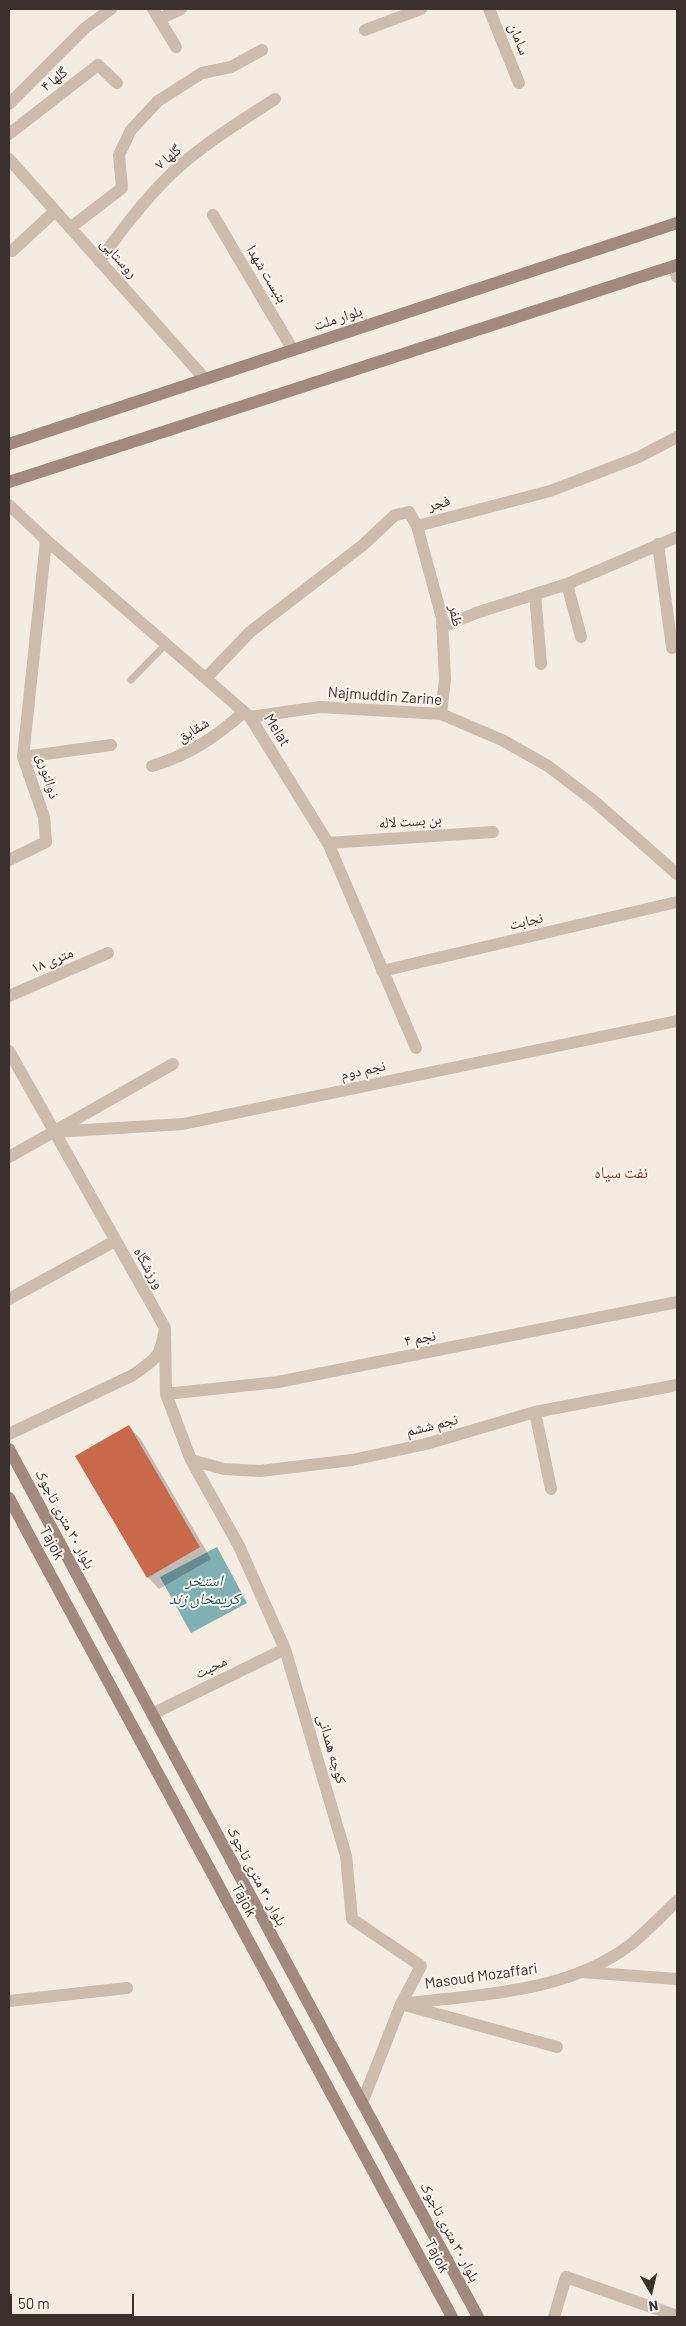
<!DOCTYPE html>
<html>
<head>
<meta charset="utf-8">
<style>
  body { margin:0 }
  #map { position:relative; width:686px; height:2326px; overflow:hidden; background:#f4ebe1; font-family:Barlow,sans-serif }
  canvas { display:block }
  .frame { position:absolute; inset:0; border:10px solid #3b302b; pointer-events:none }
  .north { position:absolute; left:626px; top:2266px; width:50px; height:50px; -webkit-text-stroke:4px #fbf5ee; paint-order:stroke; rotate:171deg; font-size:14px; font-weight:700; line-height:20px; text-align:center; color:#3b302b }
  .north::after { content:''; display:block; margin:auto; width:18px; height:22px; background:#3b302b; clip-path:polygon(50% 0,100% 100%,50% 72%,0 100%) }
  .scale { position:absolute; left:10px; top:2294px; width:124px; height:22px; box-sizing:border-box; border:2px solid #3b302b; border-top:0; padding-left:6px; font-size:15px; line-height:18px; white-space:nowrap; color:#3b302b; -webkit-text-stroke:4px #fbf5ee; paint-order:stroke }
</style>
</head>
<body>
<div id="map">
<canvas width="686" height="2326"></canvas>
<div class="frame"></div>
<div class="north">N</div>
<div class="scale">50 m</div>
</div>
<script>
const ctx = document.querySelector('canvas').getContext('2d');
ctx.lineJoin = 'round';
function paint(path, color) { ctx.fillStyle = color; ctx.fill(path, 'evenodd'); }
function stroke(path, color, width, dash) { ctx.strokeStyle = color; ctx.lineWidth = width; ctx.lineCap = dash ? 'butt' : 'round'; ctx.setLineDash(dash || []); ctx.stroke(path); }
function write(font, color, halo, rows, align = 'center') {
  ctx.font = font + ' Barlow,"Noto Naskh Arabic",sans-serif'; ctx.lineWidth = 4; ctx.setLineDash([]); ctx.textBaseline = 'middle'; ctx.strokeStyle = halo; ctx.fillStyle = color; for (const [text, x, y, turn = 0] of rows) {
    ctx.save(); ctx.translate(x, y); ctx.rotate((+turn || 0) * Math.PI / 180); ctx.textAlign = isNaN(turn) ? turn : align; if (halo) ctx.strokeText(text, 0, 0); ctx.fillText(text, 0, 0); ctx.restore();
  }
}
paint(new Path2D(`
  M 217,1547 L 247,1603 L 191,1633 L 160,1577 Z`), '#7fb0b2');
paint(new Path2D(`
  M 129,1427 L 140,1438 L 211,1559 L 159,1589 L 148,1577 Z`), '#0003');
paint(new Path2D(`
  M 129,1425 L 200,1547 L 147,1578 L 75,1456 Z`), '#c8694b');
stroke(new Path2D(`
  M 131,680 L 166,644`), '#cdbbac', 7);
stroke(new Path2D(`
  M 153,9 L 176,47
  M 489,9 L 519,83
  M 159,19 L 181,9
  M 365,30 L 421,9
  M 9,104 L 85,28 L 111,9
  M 9,134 L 98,65 L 117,83
  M 9,159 L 205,379
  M 213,215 L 293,350
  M 70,228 L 122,188 L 119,155 L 131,130 L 158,101 L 202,73 L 231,67 L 262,50
  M 12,251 L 55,211
  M 99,261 C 119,234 139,207 162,183 C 193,150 237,124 275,99
  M 674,266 L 677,277
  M 417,526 L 550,491 L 639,457 L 677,437
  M 658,544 L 672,648
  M 567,584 L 581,637
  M 535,594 L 541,664
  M 442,627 L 476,613 L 567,584 L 677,537
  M 206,678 L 250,632 L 363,545 L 395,515 L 409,512 L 417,526 L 442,618 L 445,679 L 441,714
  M 23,757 L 111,745
  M 152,766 C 189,755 216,737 244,712
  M 328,843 L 493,832
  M 9,860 L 46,842 L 44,817 L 23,757 L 46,540
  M 382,971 L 677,902
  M 9,996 L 108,953
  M 9,1051 L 165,1328 C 160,1358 158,1357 133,1375 L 9,1434
  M 53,1132 L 183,1124 L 677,1021
  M 9,1157 L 173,1064
  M 9,1299 L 115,1241
  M 165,1328 L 166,1394 L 191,1460 L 239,1546 L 285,1649 L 346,1856 L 352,1919 L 421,1966 L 401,2004 L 557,2047
  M 166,1394 L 278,1382 L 677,1302
  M 535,1412 L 551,1489
  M 191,1460 L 224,1469 L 260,1471 L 352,1460 L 426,1444 L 535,1412 L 677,1385
  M 152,1714 L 285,1649
  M 582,1972 L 677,1979
  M 9,2001 L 127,1988
  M 554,2317 L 566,2277 L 677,2316`), '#cdbbac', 12);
stroke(new Path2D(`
  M 9,505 L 46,540 L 250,717 L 328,843 L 416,1048
  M 250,717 L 320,707 L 441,714 L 502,740 L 548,766 L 594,801 L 677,874
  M 362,2103 L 401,2004 C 478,1994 565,1994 630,1945 C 646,1932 662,1915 677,1901`), '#cdbbac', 12);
stroke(new Path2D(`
  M 9,444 L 677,223
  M 9,482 L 677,265
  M 9,1449 L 478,2317
  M 9,1498 L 452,2317`), '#a18a7d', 12);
write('15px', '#3b302b', '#fbf5ee', [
  ["سامان",519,39,68],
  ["گلها ۴",54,79,-38],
  ["گلها ۷",168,157,-40],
  ["روستایی",119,258,48],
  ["بنبست شهدا",267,274,59],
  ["بلوار ملت",338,318,-18],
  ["فجر",439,503,-15],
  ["ظفر",456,616,81],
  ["Najmuddin Zarine",385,696,4],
  ["شقایق",193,730,-31],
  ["Melat",277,730,58],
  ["ذوالنوری",48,776,73],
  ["بن بست لاله",410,821,-4],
  ["نجابت",526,921,-13],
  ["۱۸ متری",52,960,-23],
  ["نجم دوم",363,1070,-12],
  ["ورزشگاه",149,1268,60],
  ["نجم ۴",420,1338,-11],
  ["نجم ششم",432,1425,-14],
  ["بلوار ۳۰ متری تاجوک",65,1519,62],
  ["Tajok",52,1543,62],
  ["محبت",211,1667,-26],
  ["کوچه همدانی",332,1749,74],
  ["بلوار ۳۰ متری تاجوک",257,1876,62],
  ["Tajok",244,1900,62],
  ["Masoud Mozaffari",481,1976,-8],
  ["بلوار ۳۰ متری تاجوک",450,2232,62],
  ["Tajok",437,2256,62]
]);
write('16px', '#8c3b22', '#fbf5ee', [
  ["نفت سیاه",621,1173]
]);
write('italic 16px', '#1f5a5e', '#fbf5ee', [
  ["استخر",204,1581],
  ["کریمخان زند",204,1599]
]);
</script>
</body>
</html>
